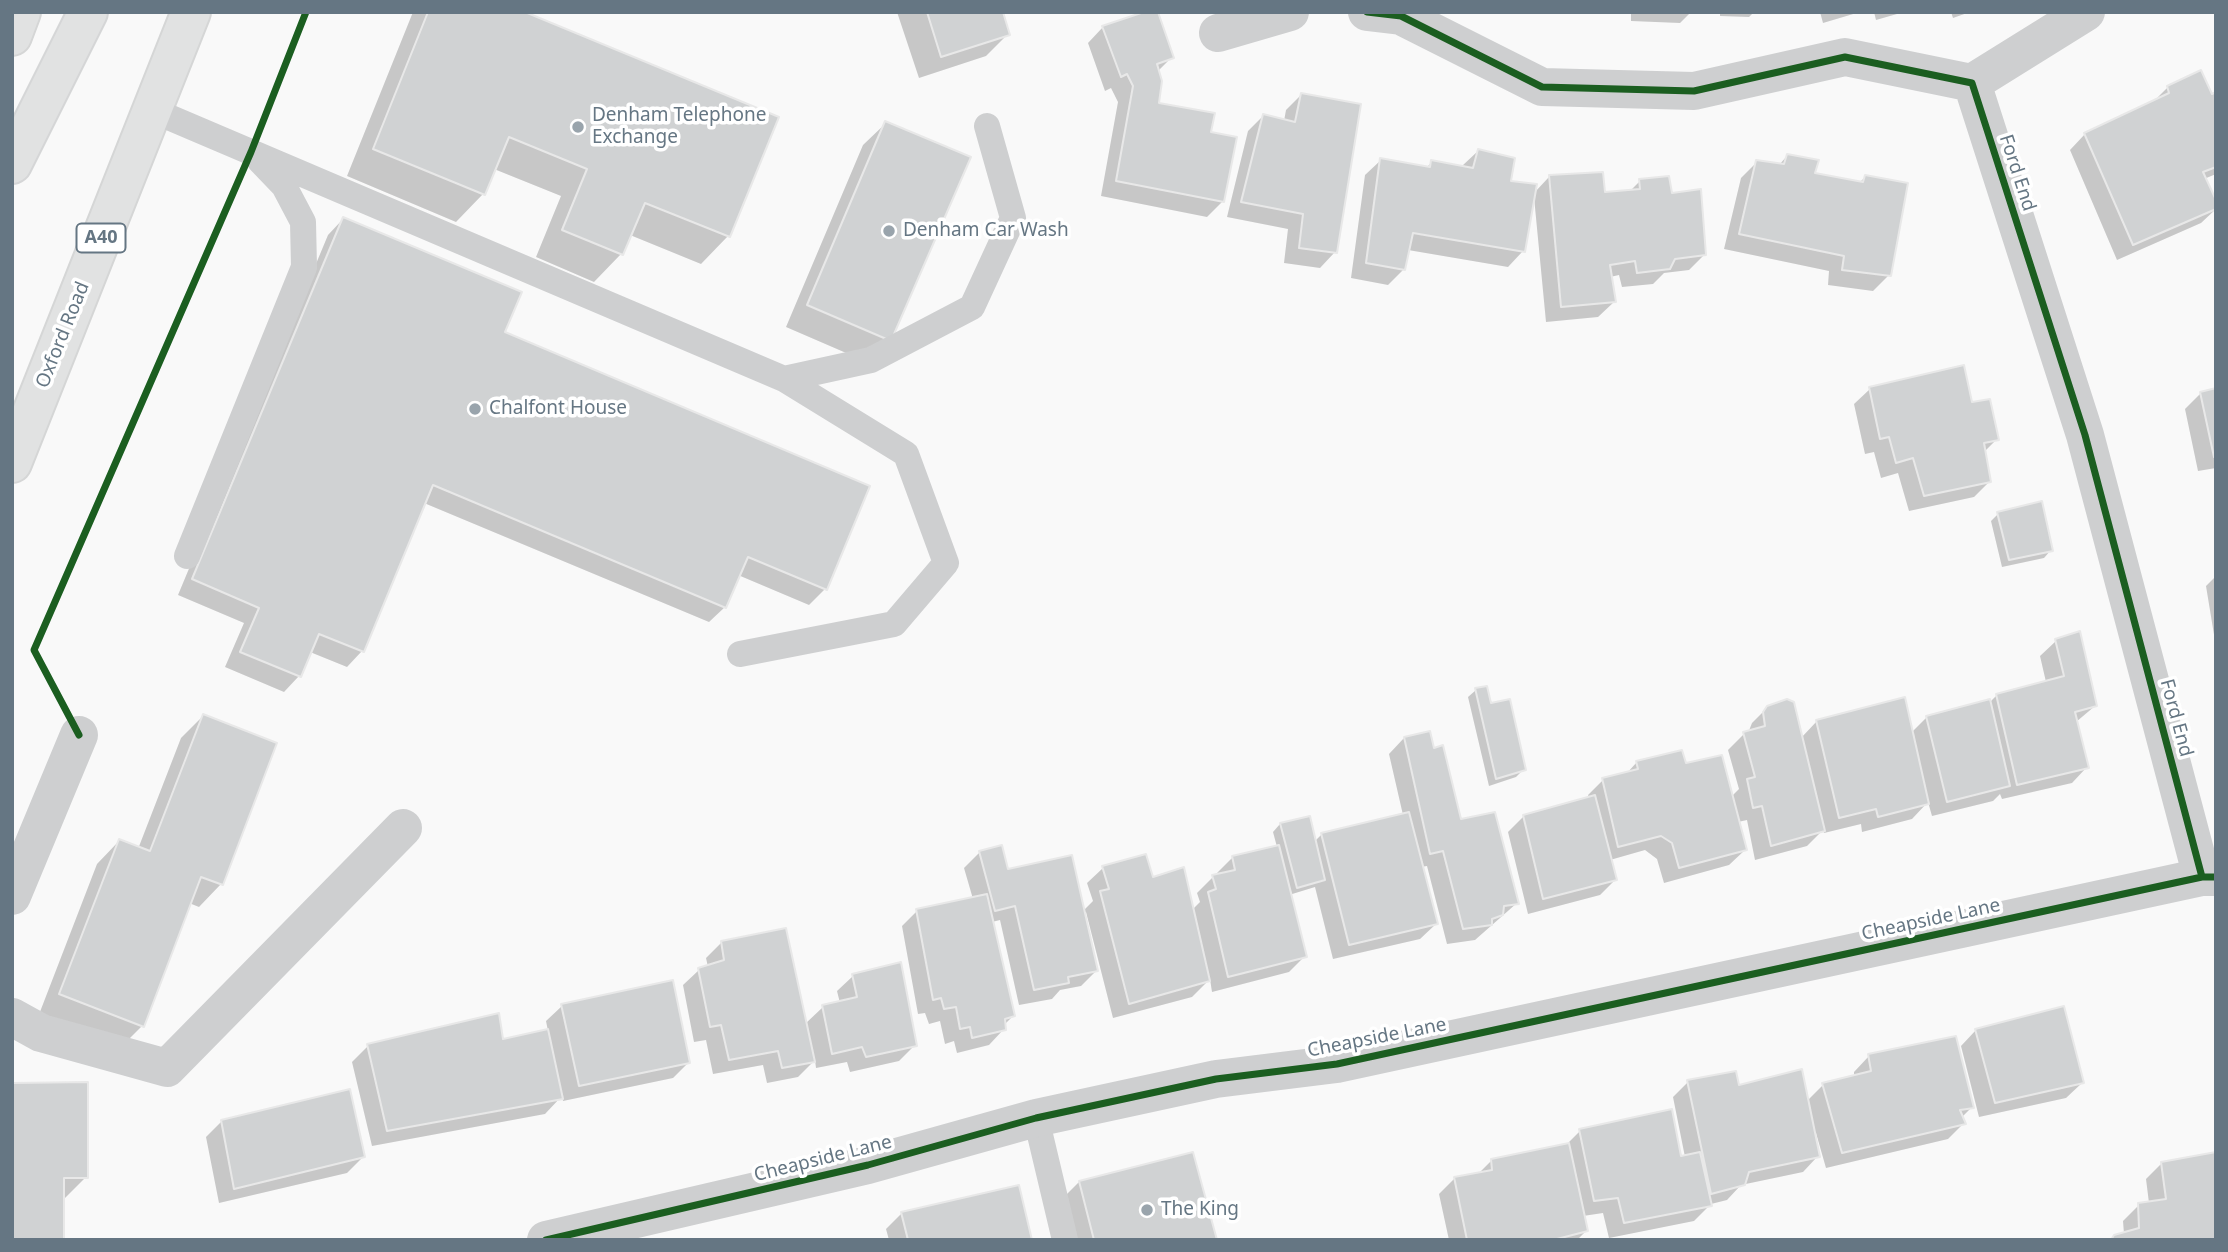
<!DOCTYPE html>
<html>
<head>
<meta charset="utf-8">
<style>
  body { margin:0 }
  #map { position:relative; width:2228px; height:1252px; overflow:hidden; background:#f9f9f9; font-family:"Noto Sans",sans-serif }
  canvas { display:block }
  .frame { position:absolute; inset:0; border:14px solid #657683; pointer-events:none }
</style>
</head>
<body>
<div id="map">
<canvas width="2228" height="1252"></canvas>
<div class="frame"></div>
</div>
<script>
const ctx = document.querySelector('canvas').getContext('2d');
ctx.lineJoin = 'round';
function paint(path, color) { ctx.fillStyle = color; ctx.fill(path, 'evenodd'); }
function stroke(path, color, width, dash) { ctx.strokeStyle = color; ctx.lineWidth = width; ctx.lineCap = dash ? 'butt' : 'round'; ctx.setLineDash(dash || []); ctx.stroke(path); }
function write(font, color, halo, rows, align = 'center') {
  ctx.font = font + ' "Noto Sans",sans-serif'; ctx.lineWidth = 7; ctx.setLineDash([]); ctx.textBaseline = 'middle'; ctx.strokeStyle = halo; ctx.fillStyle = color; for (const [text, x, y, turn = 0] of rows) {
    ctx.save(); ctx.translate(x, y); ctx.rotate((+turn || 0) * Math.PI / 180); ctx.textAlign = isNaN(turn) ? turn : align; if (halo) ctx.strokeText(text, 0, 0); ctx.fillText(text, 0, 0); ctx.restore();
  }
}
paint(new Path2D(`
  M 413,12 L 521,12 L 776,118 L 728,236 L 701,264 L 630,235 L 621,254 L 594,282 L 536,257 L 561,196 L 494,169 L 483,194 L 456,222 L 347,176 Z
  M 897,12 L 1001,12 L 1008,34 L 986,56 L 919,78 Z
  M 1631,12 L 1691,12 L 1680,23 L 1631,21 Z
  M 1720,12 L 1754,12 L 1749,17 L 1720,16 Z
  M 1820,12 L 1860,12 L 1823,23 Z
  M 1874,12 L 1904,12 L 1876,20 Z
  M 1951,12 L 1970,12 L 1953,18 Z
  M 1103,27 L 1172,57 L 1157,72 L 1157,104 L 1209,134 L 1223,201 L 1207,217 L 1101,196 L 1118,102 L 1111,88 L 1105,91 L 1088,43 Z
  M 2168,87 L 2211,96 L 2216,94 L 2216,174 L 2204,179 L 2216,209 L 2201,223 L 2117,260 L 2070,150 L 2085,134 L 2153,102 Z
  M 1302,94 L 1335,252 L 1320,268 L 1284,263 L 1288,229 L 1227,217 L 1248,131 L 1263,116 L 1284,121 L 1286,110 Z
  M 886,123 L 890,340 L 867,362 L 786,327 L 863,145 Z
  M 1478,151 L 1509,182 L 1534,193 L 1549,177 L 1603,194 L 1629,192 L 1640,181 L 1670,195 L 1704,255 L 1689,270 L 1664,273 L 1653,284 L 1622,287 L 1619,275 L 1610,277 L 1614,302 L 1598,317 L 1546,322 L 1534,197 L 1523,251 L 1508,267 L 1408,250 L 1404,269 L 1388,285 L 1351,278 L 1365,175 L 1381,160 L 1426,168 L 1432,162 L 1462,166 Z
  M 1787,156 L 1813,174 L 1859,183 L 1865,177 L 1889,275 L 1873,291 L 1828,285 L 1829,271 L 1724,249 L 1741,178 L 1757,162 L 1779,165 Z
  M 343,219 L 503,333 L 868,487 L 825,589 L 809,605 L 738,575 L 725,607 L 709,622 L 424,503 L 362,651 L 347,667 L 310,652 L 299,676 L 284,692 L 225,667 L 244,623 L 178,595 L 328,235 Z
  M 1870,389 L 1971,404 L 1997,439 L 1984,452 L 1989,482 L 1974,497 L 1909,511 L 1898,473 L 1881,478 L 1874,452 L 1865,454 L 1854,404 Z
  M 2216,390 L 2216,468 L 2198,471 L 2185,409 L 2201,393 Z
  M 1998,514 L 2051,550 L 2044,558 L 2002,567 L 1991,521 Z
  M 2216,576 L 2216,647 L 2206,586 Z
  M 2056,641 L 2095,706 L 2076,722 L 2087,767 L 2072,783 L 2002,799 L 2000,794 L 1993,801 L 1932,816 L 1928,802 L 1912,819 L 1862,832 L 1861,824 L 1824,833 L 1823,830 L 1807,846 L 1755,860 L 1747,820 L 1738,822 L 1745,850 L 1729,865 L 1664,883 L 1657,859 L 1645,850 L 1610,860 L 1615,880 L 1600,895 L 1528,914 L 1508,832 L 1524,816 L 1589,799 L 1588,795 L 1603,780 L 1626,774 L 1637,762 L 1685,766 L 1731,797 L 1739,789 L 1728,750 L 1744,734 L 1748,733 L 1752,723 L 1768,707 L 1801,738 L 1817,721 L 1911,733 L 1927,717 L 1989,703 L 1997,695 L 2046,682 L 2040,656 Z
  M 1476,690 L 1490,705 L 1524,769 L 1516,777 L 1489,786 L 1468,697 Z
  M 203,716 L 275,744 L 221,884 L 199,907 L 189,903 L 142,1026 L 120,1048 L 38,1017 L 97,864 L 119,841 L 138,849 L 181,738 Z
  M 1404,738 L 1433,750 L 1460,821 L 1517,903 L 1475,940 L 1447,944 L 1427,866 L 1421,867 L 1436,924 L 1420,939 L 1333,959 L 1315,887 L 1289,895 L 1305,956 L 1289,972 L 1212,992 L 1210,979 L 1192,997 L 1113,1018 L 1086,912 L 1083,913 L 1096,971 L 1081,986 L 1060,990 L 1052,999 L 1019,1005 L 1000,920 L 992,922 L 1013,1016 L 1004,1025 L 1004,1029 L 989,1045 L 957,1053 L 954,1041 L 945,1044 L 940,1021 L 929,1024 L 925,1013 L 918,1014 L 902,926 L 917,911 L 973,899 L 964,868 L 980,852 L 1007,872 L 1083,911 L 1093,901 L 1087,883 L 1103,868 L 1151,879 L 1192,910 L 1200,902 L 1197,893 L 1213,877 L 1218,876 L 1217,873 L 1233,857 L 1277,847 L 1273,832 L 1280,824 L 1314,842 L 1321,835 L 1403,815 L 1389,754 Z
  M 721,943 L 805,1024 L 823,1007 L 840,1003 L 837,991 L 853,976 L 915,1045 L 899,1061 L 850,1072 L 847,1062 L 816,1068 L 815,1060 L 798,1077 L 767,1083 L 763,1065 L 713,1074 L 706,1040 L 694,1042 L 683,985 L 699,970 L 708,967 L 706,958 Z
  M 562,1006 L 688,1063 L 673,1078 L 563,1101 L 562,1096 L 545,1114 L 372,1146 L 352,1062 L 368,1046 L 501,1041 L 548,1031 L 546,1021 Z
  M 1976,1030 L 2082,1083 L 2066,1098 L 1979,1117 L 1961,1046 Z
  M 1869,1056 L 1972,1107 L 1961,1118 L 1964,1123 L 1948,1139 L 1826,1168 L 1816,1133 L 1814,1133 L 1818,1156 L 1803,1172 L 1741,1185 L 1727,1200 L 1711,1204 L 1694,1221 L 1609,1238 L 1603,1213 L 1583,1216 L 1586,1231 L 1577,1240 L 1449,1240 L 1439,1194 L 1455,1178 L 1478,1174 L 1492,1160 L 1565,1146 L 1580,1131 L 1680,1158 L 1685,1157 L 1673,1097 L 1688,1082 L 1738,1087 L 1807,1101 L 1823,1085 L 1854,1077 L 1854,1072 Z
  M 12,1084 L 86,1177 L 64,1199 L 62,1199 Z
  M 222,1121 L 363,1157 L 347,1173 L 219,1203 L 206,1137 Z
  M 2162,1163 L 2216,1240 L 2124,1234 L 2123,1221 L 2139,1205 L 2149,1203 L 2146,1179 Z
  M 1079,1182 L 1214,1240 L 1066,1240 L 1057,1204 Z
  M 902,1213 L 1031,1240 L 889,1240 L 886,1229 Z`), '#0003');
const building = new Path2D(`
  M 428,12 L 525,12 L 779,117 L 730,237 L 645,203 L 623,255 L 562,230 L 587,169 L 509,137 L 485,195 L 373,149 Z
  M 927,12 L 1003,12 L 1010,35 L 941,57 Z
  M 1144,12 L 1158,12 L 1174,58 L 1157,64 L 1162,81 L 1159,103 L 1215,113 L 1211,132 L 1237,137 L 1224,202 L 1116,181 L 1133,86 L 1127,74 L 1121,77 L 1102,26 Z
  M 2201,70 L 2212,94 L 2216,92 L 2216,167 L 2203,172 L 2216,200 L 2216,209 L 2133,245 L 2084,133 L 2169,93 L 2167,86 Z
  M 1301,93 L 1361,104 L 1337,253 L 1299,248 L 1303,214 L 1241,202 L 1263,114 L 1295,122 Z
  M 885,121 L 971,157 L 891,341 L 807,305 Z
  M 1478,149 L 1515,158 L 1511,181 L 1537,184 L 1525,252 L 1413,233 L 1405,270 L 1366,263 L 1380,158 L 1430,167 L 1431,160 L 1473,168 Z
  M 1787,154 L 1819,160 L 1815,173 L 1863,182 L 1865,175 L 1908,183 L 1891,276 L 1842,270 L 1844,256 L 1739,234 L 1756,160 L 1784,164 Z
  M 1603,172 L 1605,192 L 1640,189 L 1639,179 L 1669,176 L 1672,193 L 1701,189 L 1706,255 L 1675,259 L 1670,269 L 1637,273 L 1635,261 L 1610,265 L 1616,302 L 1561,307 L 1549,175 Z
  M 343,217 L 522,292 L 505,332 L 870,486 L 827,590 L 748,557 L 726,608 L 433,485 L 364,652 L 319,634 L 301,677 L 240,652 L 259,608 L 192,579 Z
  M 1964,365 L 1972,402 L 1990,399 L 1999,440 L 1984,443 L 1991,482 L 1924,496 L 1913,458 L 1896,463 L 1889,437 L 1880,439 L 1869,387 Z
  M 2216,388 L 2216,456 L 2214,457 L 2200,392 Z
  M 2042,501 L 2053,551 L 2009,560 L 1997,512 Z
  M 2080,631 L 2097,706 L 2075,712 L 2089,768 L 2017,785 L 1996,694 L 2064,676 L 2055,639 Z
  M 1487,686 L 1491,703 L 1510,699 L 1526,770 L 1496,779 L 1475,688 Z
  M 1905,697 L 1929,804 L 1878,817 L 1876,809 L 1839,818 L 1816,720 Z
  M 1787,699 L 1794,702 L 1825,831 L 1771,846 L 1762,806 L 1753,808 L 1747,779 L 1755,777 L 1743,732 L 1765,726 L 1763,712 L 1767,706 Z
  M 1990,699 L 2010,786 L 1947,802 L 1926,716 Z
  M 203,714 L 277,743 L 223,885 L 201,877 L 144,1027 L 59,994 L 119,839 L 150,851 Z
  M 1430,731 L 1434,748 L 1443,745 L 1461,819 L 1495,812 L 1519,904 L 1504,906 L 1503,915 L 1492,919 L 1492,925 L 1463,929 L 1443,851 L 1430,854 L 1404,737 Z
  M 1682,750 L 1686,763 L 1722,755 L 1747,850 L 1679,868 L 1672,843 L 1661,836 L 1618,847 L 1602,778 L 1638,769 L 1636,761 Z
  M 1595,795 L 1617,880 L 1543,899 L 1523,815 Z
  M 1409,812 L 1438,924 L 1349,945 L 1321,833 Z
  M 1310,816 L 1325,880 L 1297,888 L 1280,823 Z
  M 1002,845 L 1008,869 L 1072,855 L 1098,971 L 1068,977 L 1069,983 L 1034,990 L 1015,906 L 995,911 L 979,851 Z
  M 1279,845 L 1307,957 L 1228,977 L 1208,892 L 1216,889 L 1212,875 L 1235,870 L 1232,856 Z
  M 1146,854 L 1153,877 L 1184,867 L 1210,981 L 1129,1004 L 1100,891 L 1109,889 L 1102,866 Z
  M 987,894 L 1015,1016 L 1005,1019 L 1006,1030 L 972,1038 L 970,1027 L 960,1029 L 956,1007 L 944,1009 L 941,998 L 933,1000 L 916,909 Z
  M 786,928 L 815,1062 L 782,1068 L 778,1051 L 729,1060 L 721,1025 L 710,1027 L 698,968 L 724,960 L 721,941 Z
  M 901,962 L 917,1046 L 866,1057 L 862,1047 L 832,1054 L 822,1005 L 857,997 L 852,974 Z
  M 673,980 L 690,1063 L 579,1086 L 561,1004 Z
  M 2064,1006 L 2084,1083 L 1995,1103 L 1975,1029 Z
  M 499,1013 L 503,1039 L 548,1029 L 563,1099 L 387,1131 L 367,1044 Z
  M 1956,1036 L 1974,1108 L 1960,1110 L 1966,1124 L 1842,1153 L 1822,1083 L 1871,1071 L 1868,1054 Z
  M 1802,1069 L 1820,1157 L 1749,1172 L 1745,1185 L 1711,1194 L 1687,1080 L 1736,1071 L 1739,1085 Z
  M 88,1082 L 88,1178 L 64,1178 L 64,1240 L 12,1240 L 12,1083 Z
  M 350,1089 L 365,1157 L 234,1189 L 221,1120 Z
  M 1672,1109 L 1681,1156 L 1700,1152 L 1712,1206 L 1624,1223 L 1618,1198 L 1594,1201 L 1579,1129 Z
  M 1569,1143 L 1588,1231 L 1553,1240 L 1467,1240 L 1454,1177 L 1492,1170 L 1491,1159 Z
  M 1193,1152 L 1217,1240 L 1094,1240 L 1079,1181 Z
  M 2216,1152 L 2216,1240 L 2111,1240 L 2114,1235 L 2139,1228 L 2138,1203 L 2166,1199 L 2161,1162 Z
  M 1019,1185 L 1032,1240 L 908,1240 L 901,1212 Z`);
paint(building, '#d0d2d3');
stroke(building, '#e8e8e8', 2);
const primary = new Path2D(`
  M 12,164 L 88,12`);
const highway = new Path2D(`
  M 12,36 L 21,12
  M 12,463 L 191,12`);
stroke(primary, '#d5d6d7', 42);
stroke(highway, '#d5d6d6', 42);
stroke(new Path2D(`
  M 152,110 L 784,379 L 871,360 L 972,307 L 1013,218 L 987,126
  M 187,556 L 304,267 L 303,222 L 284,186 L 260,161
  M 740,654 L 894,624 L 946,563 L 906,454 L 784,379
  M 1036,1118 L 1065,1240`), '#cecfd0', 26);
stroke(new Path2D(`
  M 1367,12 L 1401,16 L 1542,87 L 1694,91 L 1845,57 L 1972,83 L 2085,435 L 2202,877
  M 1218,33 L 1290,12
  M 1972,83 L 2086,12
  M 12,896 L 79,735
  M 12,1017 L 41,1033 L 167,1068 L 403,828
  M 546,1240 L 868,1165 L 1036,1118 L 1216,1079 L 1337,1064 L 2202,877 L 2216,877`), '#cecfd0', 38);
stroke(primary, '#e1e2e2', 38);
stroke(highway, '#e1e2e2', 38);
stroke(new Path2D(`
  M 1367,12 L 1401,16 L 1542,87 L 1694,91 L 1845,57 L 1972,83 L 2085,435 L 2202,877
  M 79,735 L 34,650 L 251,152 L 306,12
  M 546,1240 L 868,1165 L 1036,1118 L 1216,1079 L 1337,1064 L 2202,877 L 2216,877`), '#1b5e20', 7);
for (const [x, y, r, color] of [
  [578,127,7,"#99a4ac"],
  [889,231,7,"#99a4ac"],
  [475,409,7,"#99a4ac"],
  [1147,1210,7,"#99a4ac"]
]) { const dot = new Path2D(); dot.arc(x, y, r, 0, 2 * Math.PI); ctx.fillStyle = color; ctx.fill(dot); stroke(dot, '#fff', 2.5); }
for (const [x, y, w] of [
  [101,238,49]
]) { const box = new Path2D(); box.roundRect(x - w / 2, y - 14.5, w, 29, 5); ctx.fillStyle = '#fff'; ctx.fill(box); stroke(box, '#657683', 2); }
write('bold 18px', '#657683', null, [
  ["A40",101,238]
]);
write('19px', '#657683', '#fff', [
  ["Denham Telephone",592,116],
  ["Exchange",592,138],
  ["Denham Car Wash",903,231],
  ["Chalfont House",489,409],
  ["The King",1161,1210]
], 'left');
write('19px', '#657683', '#fff', [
  ["Ford End",2017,173,72],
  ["Oxford Road",63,335,-68],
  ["Ford End",2176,718,75],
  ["Cheapside Lane",1931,920,-12],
  ["Cheapside Lane",1377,1038,-11],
  ["Cheapside Lane",823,1159,-14]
]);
</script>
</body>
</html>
